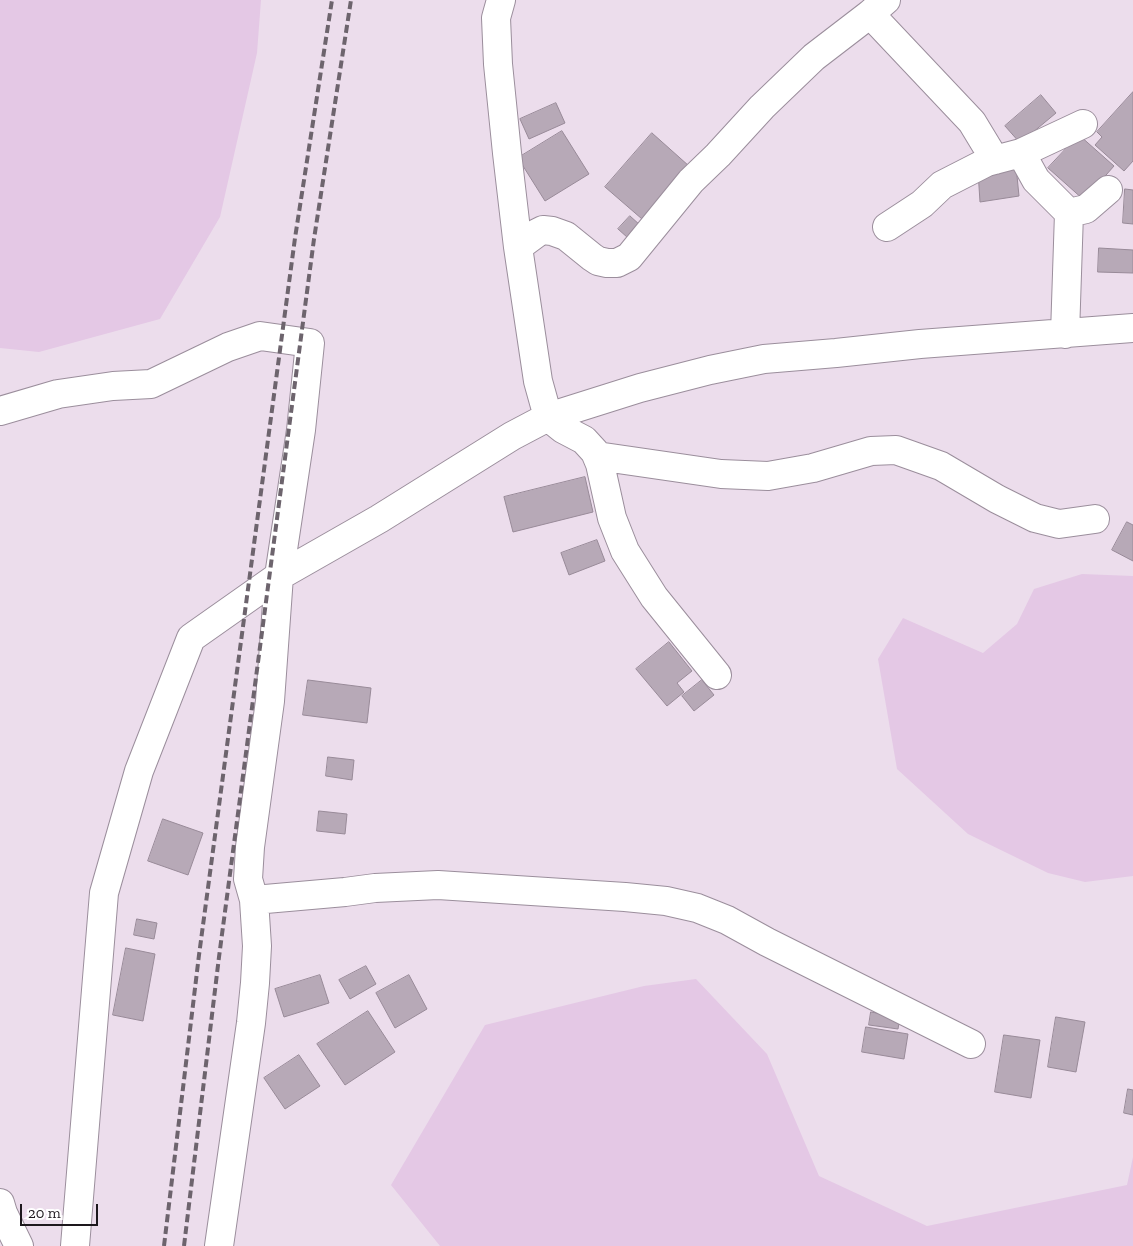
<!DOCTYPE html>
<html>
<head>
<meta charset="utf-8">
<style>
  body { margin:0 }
  #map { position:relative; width:1133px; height:1246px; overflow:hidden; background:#ecddec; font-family:"Zilla Slab",serif }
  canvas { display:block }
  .scale { position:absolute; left:20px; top:1204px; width:78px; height:22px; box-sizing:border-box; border:2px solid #1d181d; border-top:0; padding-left:6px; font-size:15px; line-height:18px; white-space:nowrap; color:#1d181d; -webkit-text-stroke:4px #fff; paint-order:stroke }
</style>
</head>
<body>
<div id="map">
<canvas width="1133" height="1246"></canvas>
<div class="scale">20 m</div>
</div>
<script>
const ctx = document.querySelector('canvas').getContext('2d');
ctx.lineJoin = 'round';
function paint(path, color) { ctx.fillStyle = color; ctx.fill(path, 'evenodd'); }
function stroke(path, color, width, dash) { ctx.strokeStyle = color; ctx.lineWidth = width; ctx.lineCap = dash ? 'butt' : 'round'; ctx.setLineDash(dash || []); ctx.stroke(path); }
paint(new Path2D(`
  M 0,0 L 261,0 L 257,53 L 220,217 L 160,319 L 39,352 L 0,348 Z
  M 1082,574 L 1133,576 L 1133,876 L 1085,882 L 1048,873 L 968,834 L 897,769 L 878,659 L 903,618 L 983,653 L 1017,624 L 1034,589 Z
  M 696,979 L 767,1054 L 819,1176 L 927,1226 L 1127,1185 L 1133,1157 L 1133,1246 L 440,1246 L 391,1185 L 485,1025 L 644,986 Z`), '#e4c8e5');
const building = new Path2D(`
  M 1133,92 L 1133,161 L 1124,171 L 1095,145 L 1102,137 L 1097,132 Z
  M 1041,95 L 1056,113 L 1020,143 L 1005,126 Z
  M 556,103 L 565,123 L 529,139 L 520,119 Z
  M 562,131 L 589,174 L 545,201 L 518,158 Z
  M 652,133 L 689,166 L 642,219 L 605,187 Z
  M 1079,135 L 1114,166 L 1084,200 L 1048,168 Z
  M 1016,166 L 1019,196 L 980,202 L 978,171 Z
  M 1125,189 L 1133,190 L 1133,224 L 1123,223 Z
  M 630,216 L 640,225 L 628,238 L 618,229 Z
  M 1099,248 L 1133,250 L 1133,273 L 1098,272 Z
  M 585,477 L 593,512 L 513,532 L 504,497 Z
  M 1127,522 L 1133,525 L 1133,561 L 1112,550 Z
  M 597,540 L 605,561 L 569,575 L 561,553 Z
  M 669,642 L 692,671 L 677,683 L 684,692 L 667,706 L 636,669 Z
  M 308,680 L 371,688 L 367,723 L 303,715 Z
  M 702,680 L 714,695 L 694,711 L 682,696 Z
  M 328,757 L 354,760 L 352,780 L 326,776 Z
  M 319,811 L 347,814 L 345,834 L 317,831 Z
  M 163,819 L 203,833 L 188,875 L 148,861 Z
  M 137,919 L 157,923 L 154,939 L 134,935 Z
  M 126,948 L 155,954 L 143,1021 L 113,1015 Z
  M 366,966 L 376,984 L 350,999 L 339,980 Z
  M 320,975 L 329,1003 L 284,1017 L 275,989 Z
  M 409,975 L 427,1009 L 395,1028 L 376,993 Z
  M 368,1011 L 395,1052 L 345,1085 L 317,1044 Z
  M 871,1012 L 900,1017 L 898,1029 L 869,1025 Z
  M 1056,1017 L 1085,1022 L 1076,1072 L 1048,1067 Z
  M 866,1027 L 908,1034 L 904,1059 L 862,1052 Z
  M 1004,1035 L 1040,1040 L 1031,1098 L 995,1092 Z
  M 299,1055 L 320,1086 L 285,1109 L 264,1078 Z
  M 1128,1089 L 1133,1090 L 1133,1115 L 1124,1113 Z`);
paint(building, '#b7a9b7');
stroke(building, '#988a98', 1);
const minor = new Path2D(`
  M 501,0 L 496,18 L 498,64 L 507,153 L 518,247 L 538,381 L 548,417 L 563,429 L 584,440 L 595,452 L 600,464 L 612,518 L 625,551 L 654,597 L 717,675
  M 870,14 L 972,122 L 995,160
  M 1021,153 L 1036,180 L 1069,213 L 1065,334
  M 1069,213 L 1086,209 L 1108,190
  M 887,227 L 922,204 L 942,185 L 987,162 L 1021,153 L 1083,124
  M 518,247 L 537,233 L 543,230 L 552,231 L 566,236 L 592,257 L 598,261 L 607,263 L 617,263 L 629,257 L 691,181 L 718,155 L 762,107 L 814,57 L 870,14 L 886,0
  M 0,411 L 58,394 L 113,386 L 151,384 L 228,347 L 260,336 L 310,343 L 301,430 L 279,576 L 270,701 L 250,847 L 248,879 L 254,900 L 257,946 L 255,983 L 251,1023 L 219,1246
  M 597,456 L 721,474 L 768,476 L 813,468 L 871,451 L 896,450 L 941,466 L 997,499 L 1035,518 L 1059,524 L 1095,519
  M 254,900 L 345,892 L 375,888 L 438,885 L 625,897 L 666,901 L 697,908 L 727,920 L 767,942 L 971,1044
  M 0,1203 L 3,1213 L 19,1246
  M 75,1246 L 104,893 L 139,771 L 191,638 L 279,576 L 379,519 L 512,436 L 548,417 L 640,388 L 710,370 L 764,359 L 836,353 L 920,344 L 1133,328`);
stroke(minor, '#9b8e9c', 30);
stroke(minor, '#fff', 28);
stroke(new Path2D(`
  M 164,1246 L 199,955 L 295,238 L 332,0
  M 184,1246 L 219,957 L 314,239 L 351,0`), '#6d646d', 4, [8, 4]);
</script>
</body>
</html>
